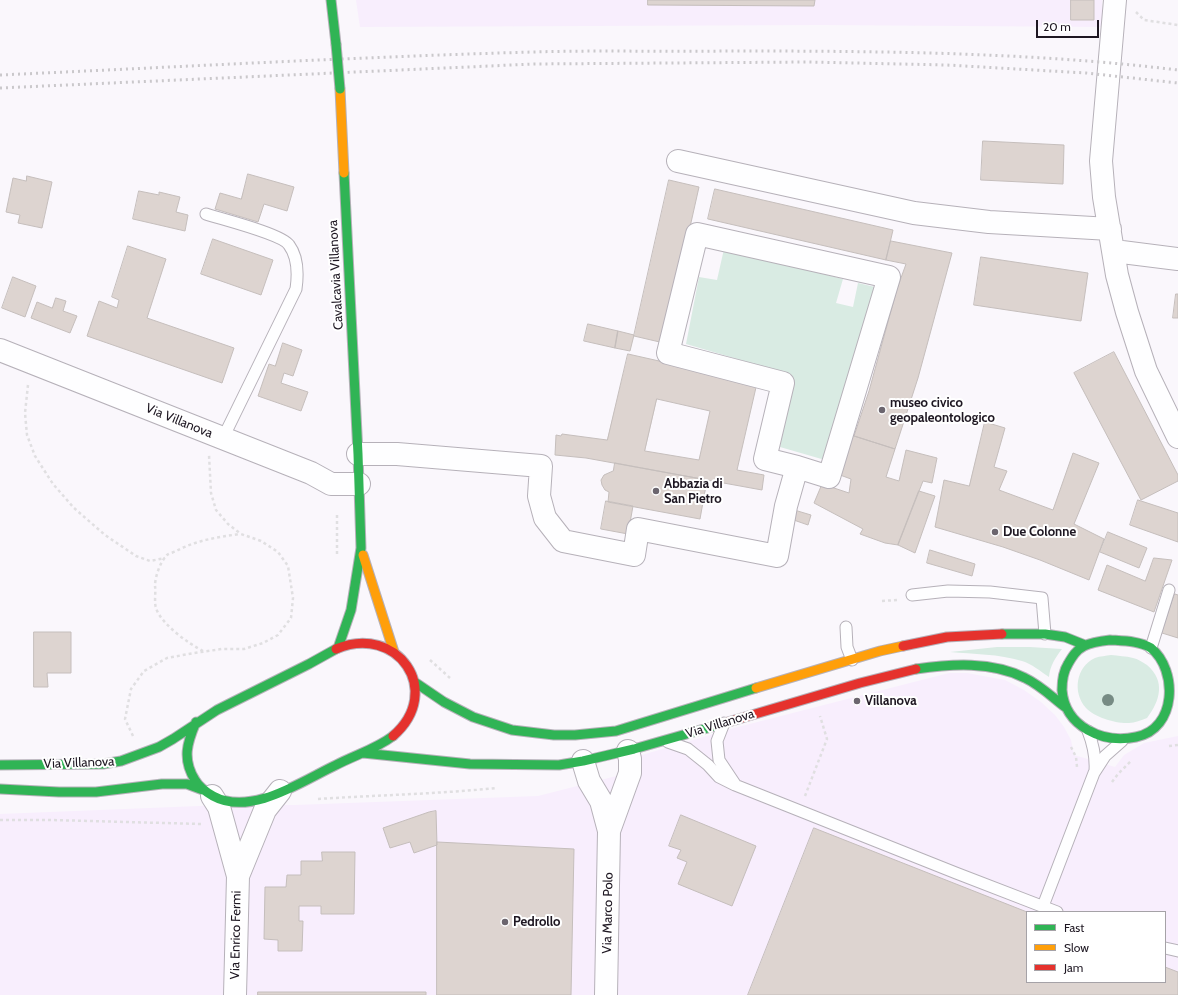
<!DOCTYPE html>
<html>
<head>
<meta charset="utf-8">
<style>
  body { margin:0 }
  #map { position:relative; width:1178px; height:995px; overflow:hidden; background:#faf7fc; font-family:Cabin,sans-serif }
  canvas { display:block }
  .legend { position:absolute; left:1026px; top:911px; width:140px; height:72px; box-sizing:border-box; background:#fff; border:1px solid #a5a2a7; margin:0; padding:5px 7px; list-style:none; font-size:12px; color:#1e1722 }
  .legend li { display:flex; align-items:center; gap:8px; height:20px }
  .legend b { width:20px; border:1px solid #a5a2a7 }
  .scale { position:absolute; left:1036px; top:20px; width:63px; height:18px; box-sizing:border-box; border:2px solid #1e1722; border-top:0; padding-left:5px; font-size:12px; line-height:14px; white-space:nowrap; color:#1e1722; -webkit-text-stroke:3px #fff; paint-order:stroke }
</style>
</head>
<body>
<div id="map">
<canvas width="1178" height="995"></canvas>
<ul class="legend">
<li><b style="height:5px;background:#30b455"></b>Fast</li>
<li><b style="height:5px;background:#ff9f0a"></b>Slow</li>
<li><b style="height:5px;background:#e5322d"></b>Jam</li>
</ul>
<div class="scale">20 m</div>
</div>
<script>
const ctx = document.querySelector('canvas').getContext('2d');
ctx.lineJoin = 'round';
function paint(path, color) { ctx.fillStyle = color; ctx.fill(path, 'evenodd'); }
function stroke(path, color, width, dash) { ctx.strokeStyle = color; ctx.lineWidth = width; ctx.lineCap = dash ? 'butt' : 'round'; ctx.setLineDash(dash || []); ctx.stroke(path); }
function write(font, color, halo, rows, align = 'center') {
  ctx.font = font + ' Cabin,sans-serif'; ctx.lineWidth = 4; ctx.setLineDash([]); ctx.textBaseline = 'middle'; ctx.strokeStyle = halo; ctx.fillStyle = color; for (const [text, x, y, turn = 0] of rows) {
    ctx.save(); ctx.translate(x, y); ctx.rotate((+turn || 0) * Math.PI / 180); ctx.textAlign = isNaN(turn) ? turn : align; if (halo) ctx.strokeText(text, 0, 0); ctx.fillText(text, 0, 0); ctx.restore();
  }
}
paint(new Path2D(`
  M 356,0 L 1102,0 L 1102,27 L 821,25 L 360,27 Z
  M 949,673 L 967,673 L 1005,680 L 1024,690 L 1041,702 L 1055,715 L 1064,727 L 1071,740 L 1074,755 L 1115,767 L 1124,755 L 1144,743 L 1178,736 L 1178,995 L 0,995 L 0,814 L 224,805 L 295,805 L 538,796 L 632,772 L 635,757 L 734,728 ZM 1027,912 L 1165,912 L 1165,982 L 1027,982 Z`), '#f8eefd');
paint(new Path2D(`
  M 724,249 L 843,279 L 836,303 L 853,307 L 858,283 L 875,287 L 825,460 L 780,447 L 793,381 L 785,373 L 686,344 L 699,277 L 717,280 Z
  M 997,647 L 1030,647 L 1062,649 C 1055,658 1050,666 1049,677 C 1040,671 1032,664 1022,661 C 999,654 973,654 950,652 Z
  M 1111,655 C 1118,656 1126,656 1133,658 C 1138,659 1142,662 1147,665 C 1166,681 1160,701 1147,718 C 1141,720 1135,723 1129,723 C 1117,724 1094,717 1086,708 C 1072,692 1076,667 1095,658 C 1100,656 1106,656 1111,655 Z`), '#d9ebe3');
const building = new Path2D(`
  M 648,0 L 815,0 L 814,6 L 648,5 Z
  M 1071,0 L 1094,0 L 1094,20 L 1071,20 Z
  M 983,141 L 1064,145 L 1063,184 L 981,180 Z
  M 248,174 L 294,187 L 287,211 L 264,204 L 258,222 L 215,209 L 220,193 L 241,199 Z
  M 27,176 L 52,182 L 42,228 L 18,223 L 20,215 L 6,212 L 13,178 L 26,181 Z
  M 669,180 L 699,187 L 664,343 L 634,336 Z
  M 715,189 L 893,230 L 886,260 L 708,219 Z
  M 139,191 L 159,195 L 159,192 L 180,197 L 176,212 L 188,215 L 185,231 L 133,219 Z
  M 213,239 L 273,260 L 261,295 L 201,274 Z
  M 891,241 L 952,253 L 918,378 L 895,449 L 854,436 L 869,391 L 897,289 L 906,264 L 886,260 Z
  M 128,246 L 166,259 L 147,318 L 234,348 L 222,383 L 87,336 L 99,301 L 117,308 L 119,300 L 112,297 Z
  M 981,257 L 1088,273 L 1081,321 L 974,305 Z
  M 13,277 L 36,286 L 25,317 L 2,308 Z
  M 1176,294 L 1178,294 L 1178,318 L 1173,318 Z
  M 56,298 L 66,301 L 63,311 L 77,316 L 70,333 L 31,318 L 37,302 L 52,308 Z
  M 588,324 L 618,331 L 615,348 L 584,341 Z
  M 618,331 L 634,335 L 630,351 L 615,348 Z
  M 283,343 L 302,350 L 293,376 L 284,373 L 281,383 L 308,392 L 301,411 L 258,396 L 269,364 L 275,366 Z
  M 1114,352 L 1178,475 L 1178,481 L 1141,500 L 1074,373 Z
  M 628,354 L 757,383 L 737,470 L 764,475 L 762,490 L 586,458 L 555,455 L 556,435 L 561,436 L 562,434 L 607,440 ZM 657,399 L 710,411 L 699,460 L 645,451 Z
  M 985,422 L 1005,428 L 994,467 L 1007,471 L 999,490 L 1053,510 L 1073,453 L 1099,463 L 1074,524 L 1104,539 L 1089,580 L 1040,560 L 1003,547 L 935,527 L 944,480 L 969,486 Z
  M 851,435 L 895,449 L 886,477 L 899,481 L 906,450 L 937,458 L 932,483 L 923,481 L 898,545 L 885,543 L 860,534 L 863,529 L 814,503 L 822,484 L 849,493 L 851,479 L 840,475 Z
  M 615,463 L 707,480 L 700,519 L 608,502 L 609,492 L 605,490 L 602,485 L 601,480 L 604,475 L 613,471 Z
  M 919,491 L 935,496 L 915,553 L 898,545 Z
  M 1138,500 L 1178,513 L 1178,542 L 1130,525 Z
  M 606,501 L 633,506 L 628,534 L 601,529 Z
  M 791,509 L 811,515 L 808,525 L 788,518 Z
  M 1108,532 L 1147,548 L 1139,568 L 1100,552 Z
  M 930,550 L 975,564 L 972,576 L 927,563 Z
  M 1154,558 L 1172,560 L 1154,612 L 1098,590 L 1107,565 L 1145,581 Z
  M 1175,594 L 1178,595 L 1178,638 L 1162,633 Z
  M 34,632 L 71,632 L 71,673 L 47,673 L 48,687 L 34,687 Z
  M 436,811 L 437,845 L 414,853 L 410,842 L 390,848 L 383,828 L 429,812 Z
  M 681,815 L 756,846 L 732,906 L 678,884 L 687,862 L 677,858 L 681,850 L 669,846 Z
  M 814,828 L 1027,912 L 1027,982 L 1165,982 L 1165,967 L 1178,972 L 1178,995 L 748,995 Z
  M 437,842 L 574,849 L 571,995 L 437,995 Z
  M 322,852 L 355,852 L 354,914 L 321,914 L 321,906 L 299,906 L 299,921 L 303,921 L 302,951 L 278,951 L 278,940 L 264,939 L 265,887 L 286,887 L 287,875 L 301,875 L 301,861 L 322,861 Z
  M 258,992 L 426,992 L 426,995 L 258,995 Z`);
paint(building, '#ddd4d0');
stroke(building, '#c5bebc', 1);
const lane = new Path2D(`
  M 206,214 C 221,219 282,234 289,245 C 298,257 298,275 296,289 L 223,438
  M 912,595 L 948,591 L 990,592 L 1042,598 L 1045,634
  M 846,627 L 847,647 L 852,660
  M 1151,648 L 1169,590
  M 724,723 L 717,741 L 719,760 L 735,784
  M 1088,731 C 1093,744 1096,756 1095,771
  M 668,742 L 688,749 L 708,765 L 719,777 L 735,785 L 956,873 L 1057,912
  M 1043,906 L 1094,773 L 1105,756 L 1122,741
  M 1165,948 L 1178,951`);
const street = new Path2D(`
  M 1115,0 L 1101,161 L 1104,197 L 1117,275 L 1127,312 L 1146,371 L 1178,437
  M 678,161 L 914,213 L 989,222 L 1110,229
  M 1114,251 L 1178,259
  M 0,350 L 311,473 L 331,484 L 359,484
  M 358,454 L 397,454 L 541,466 L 539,496 L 545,518 L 563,541 L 634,555 L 638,529 L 777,556 L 786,506 L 797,467 L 829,477 L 889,277 L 697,234 L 668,353 L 783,383 L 765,459 L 797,467
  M 583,761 L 589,781 L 601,801 L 609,831 L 606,995
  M 212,796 L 219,807 L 238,876
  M 609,831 L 630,773 L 630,759 L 628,751
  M 235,995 L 238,876 L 265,810 L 280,791`);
const fast = new Path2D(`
  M 331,0 L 336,44
  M 1002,634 L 1045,634 L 1065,637 L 1085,645
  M 1110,640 C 1124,641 1139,641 1151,648 C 1178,670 1177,729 1136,737 C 1103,744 1065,727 1062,690 C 1062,681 1063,672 1068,664 C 1072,657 1076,650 1084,646 C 1092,642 1101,641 1110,640 Z
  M 338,648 L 351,610 L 361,548 L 358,454 L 344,173
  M 916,669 C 951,664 992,661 1025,678 C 1040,685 1052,697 1065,707
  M 416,683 L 444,702 L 473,717 L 512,730 L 554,735 L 575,735 L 616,731 L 756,688
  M 196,722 C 187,743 182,759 195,780 C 199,787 206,792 213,796 C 251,817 302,781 336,765 C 355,755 376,749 393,736
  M 363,753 L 470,764 L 559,765 L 583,761 L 634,749 L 718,725
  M 0,765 L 103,764 L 121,761 L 159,747 L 173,739 L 217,710 L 309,664 L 336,649
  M 0,789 L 59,792 L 96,792 L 162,784 L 187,784 L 203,790`);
const slow = new Path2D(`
  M 340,89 L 344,173
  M 363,555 L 394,652
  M 756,688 L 880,651 L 903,646`);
const jam = new Path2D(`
  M 903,646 L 947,637 L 1002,634
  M 336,649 C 397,623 445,691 393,736
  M 718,725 L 860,683 L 916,669`);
stroke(lane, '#b6b1b9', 13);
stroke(street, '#b6b1b9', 24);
stroke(fast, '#b6b1b9', 11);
stroke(slow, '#b6b1b9', 11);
stroke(jam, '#b6b1b9', 11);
stroke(new Path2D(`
  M 1136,12 L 1144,20 L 1178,25
  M 28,385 L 25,413 L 27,435 L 35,456 L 53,484 L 74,508 L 105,535 L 136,556 L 150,561 L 165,558
  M 337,515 L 337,554
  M 882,601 L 897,600
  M 203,651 C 189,644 161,624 156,608 C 154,602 156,593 155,586 C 155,577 160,562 167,555 C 170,553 175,552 178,550 C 198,540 218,537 240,534
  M 430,660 L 450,678
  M 133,736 L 125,719 L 131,689 L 144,671 L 167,658 L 194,653 L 222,649 L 244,649 L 263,643 L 278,635 L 291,618 L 293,598 L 288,566 L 278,552 L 261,541 L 241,534 L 228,524 L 216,510 L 211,493 L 209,455
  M 1169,746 L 1178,745
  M 1071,747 L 1076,757 L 1077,767
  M 1112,782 L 1118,774 L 1131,761
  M 805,796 L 827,739 L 820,716
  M 318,799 C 378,795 438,794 497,788
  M 0,820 L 52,820 L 201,824`), '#e0dfe1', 2.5, [3, 3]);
stroke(lane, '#fefeff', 11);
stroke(street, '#fefeff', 22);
stroke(fast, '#30b455', 9);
stroke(slow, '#ff9f0a', 9);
stroke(jam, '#e5322d', 9);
stroke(new Path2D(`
  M 0,75 C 178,67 355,57 533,52 C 598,50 663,52 728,51 C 878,51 1029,52 1178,70
  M 0,88 L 534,64 L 807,62 L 947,65 L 1086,73 L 1178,83`), '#cac8cb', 3, [2, 4]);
const fastBridge = new Path2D(`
  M 336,44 L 340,89`);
stroke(fastBridge, '#b6b1b9', 11, []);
stroke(fastBridge, '#30b455', 9);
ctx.fillStyle = '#778b84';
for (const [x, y] of [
  [1108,700]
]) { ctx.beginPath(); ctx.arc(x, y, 6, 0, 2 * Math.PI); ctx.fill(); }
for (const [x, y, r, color] of [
  [882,410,4,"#6b656e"],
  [656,491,4,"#6b656e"],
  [995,532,4,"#6b656e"],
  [857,701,4,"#6b656e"],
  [505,922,4,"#6b656e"]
]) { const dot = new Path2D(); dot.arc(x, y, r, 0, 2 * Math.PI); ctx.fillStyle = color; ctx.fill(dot); stroke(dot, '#fff', 1.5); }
write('13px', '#1e1722', '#fff', [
  ["Cavalcavia Villanova",336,275,-93],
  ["Via Villanova",179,421,22],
  ["Via Villanova",720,724,-17],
  ["Via Villanova",79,763,-2],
  ["Via Marco Polo",608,913,-89],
  ["Via Enrico Fermi",236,935,-89]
]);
write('bold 13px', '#1e1722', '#fff', [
  ["museo civico",890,403],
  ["geopaleontologico",890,418],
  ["Abbazia di",664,484],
  ["San Pietro",664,499],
  ["Due Colonne",1003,532],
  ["Villanova",865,701],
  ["Pedrollo",513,922]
], 'left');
</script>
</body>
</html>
